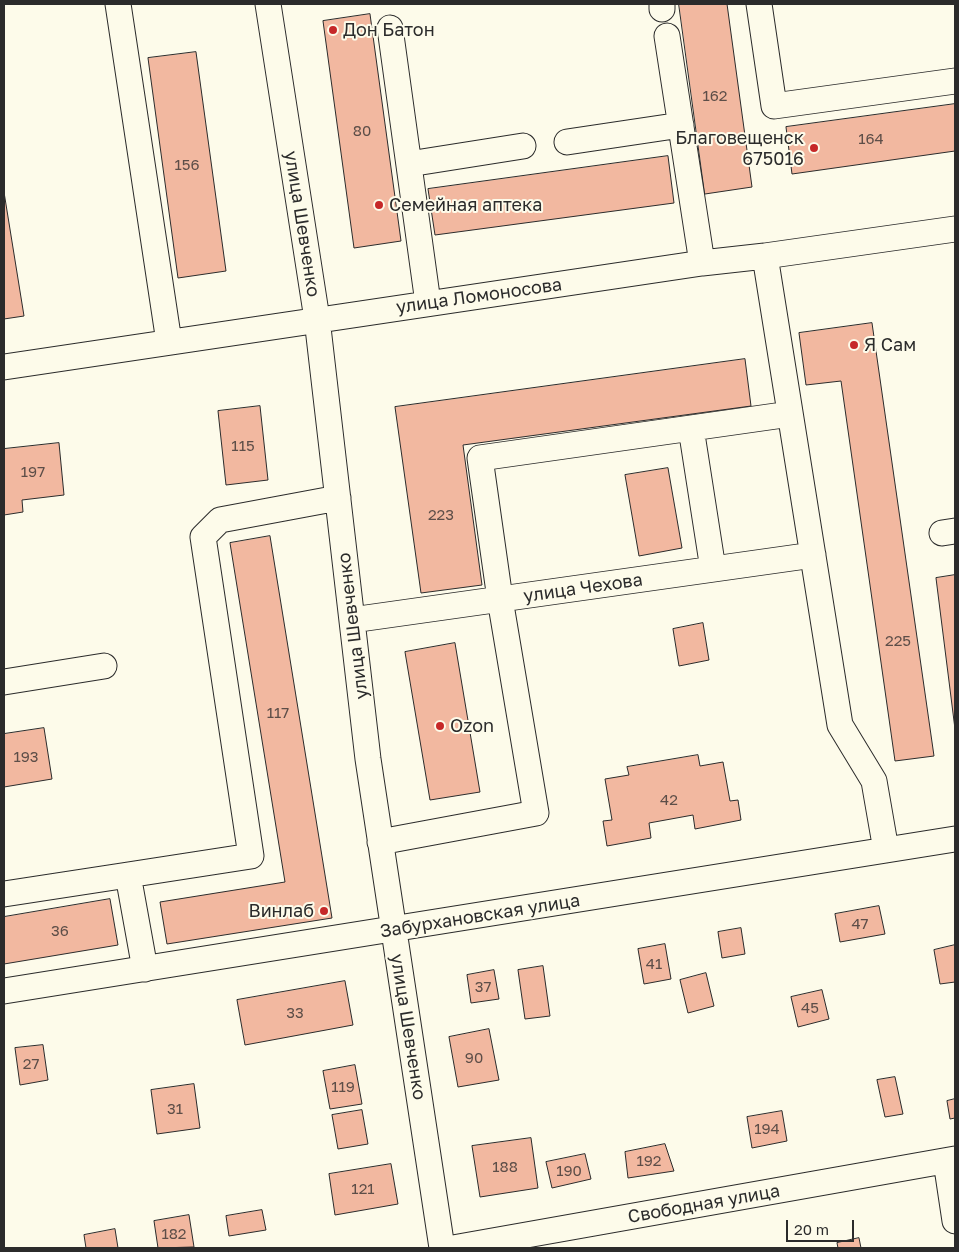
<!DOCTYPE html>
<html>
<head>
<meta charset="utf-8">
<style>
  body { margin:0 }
  #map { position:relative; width:959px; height:1252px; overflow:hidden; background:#fdfbea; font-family:"Golos Text",sans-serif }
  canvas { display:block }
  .frame { position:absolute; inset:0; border:5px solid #2b2b2b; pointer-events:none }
  .scale { position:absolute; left:786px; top:1220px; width:68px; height:22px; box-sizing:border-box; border:2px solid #2b2b2b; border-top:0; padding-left:6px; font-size:15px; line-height:18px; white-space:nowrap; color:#2b2b2b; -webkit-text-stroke:4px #fdfbea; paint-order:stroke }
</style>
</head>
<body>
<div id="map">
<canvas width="959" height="1252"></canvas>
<div class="frame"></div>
<div class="scale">20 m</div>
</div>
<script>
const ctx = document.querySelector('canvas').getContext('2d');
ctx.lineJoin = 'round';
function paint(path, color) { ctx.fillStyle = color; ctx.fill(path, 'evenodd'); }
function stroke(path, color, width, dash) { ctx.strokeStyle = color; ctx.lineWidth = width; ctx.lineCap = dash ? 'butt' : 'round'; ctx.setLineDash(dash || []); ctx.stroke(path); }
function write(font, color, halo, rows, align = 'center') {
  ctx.font = font + ' "Golos Text",sans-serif'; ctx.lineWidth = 4; ctx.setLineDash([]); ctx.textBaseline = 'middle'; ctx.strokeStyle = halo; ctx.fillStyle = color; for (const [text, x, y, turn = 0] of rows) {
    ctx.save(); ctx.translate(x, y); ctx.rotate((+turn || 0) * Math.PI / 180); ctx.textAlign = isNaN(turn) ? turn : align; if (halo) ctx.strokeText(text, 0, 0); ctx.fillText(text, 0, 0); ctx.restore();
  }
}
const building = new Path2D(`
  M 679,4 L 727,4 L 752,187 L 705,194 Z
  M 370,14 L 401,241 L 354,248 L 323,21 Z
  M 196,52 L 226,271 L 178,278 L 148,58 Z
  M 955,104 L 955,151 L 792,174 L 786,127 Z
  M 668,156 L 674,203 L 435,235 L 428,189 Z
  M 4,192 L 24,316 L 4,319 Z
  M 872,323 L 934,756 L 895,761 L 841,381 L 806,385 L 799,333 Z
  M 745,359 L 751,406 L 463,445 L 482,585 L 421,593 L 395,407 Z
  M 260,406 L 268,480 L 226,485 L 218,411 Z
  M 59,443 L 64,495 L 22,500 L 23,512 L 4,515 L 4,449 Z
  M 668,468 L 682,548 L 639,556 L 625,475 Z
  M 270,536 L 332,918 L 167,944 L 160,902 L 285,882 L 230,543 Z
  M 955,575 L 955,729 L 936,578 Z
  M 703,623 L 709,660 L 679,666 L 673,629 Z
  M 455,643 L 480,792 L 430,800 L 405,652 Z
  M 44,728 L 52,779 L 4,787 L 4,734 Z
  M 698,755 L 700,766 L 723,762 L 730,801 L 738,800 L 741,820 L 695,829 L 693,815 L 649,823 L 651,838 L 607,846 L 603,821 L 612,820 L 605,779 L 629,775 L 627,767 Z
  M 110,899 L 118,945 L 4,964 L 4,917 Z
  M 879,906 L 885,934 L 840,942 L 835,914 Z
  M 741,928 L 745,954 L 722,958 L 718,932 Z
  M 665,944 L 671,979 L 644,984 L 638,949 Z
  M 955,945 L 955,982 L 940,984 L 934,950 Z
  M 543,966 L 550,1016 L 525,1019 L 518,970 Z
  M 494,970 L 499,999 L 471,1003 L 467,975 Z
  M 706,973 L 714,1006 L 688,1013 L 680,980 Z
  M 345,981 L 353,1025 L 245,1045 L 237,1000 Z
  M 822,990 L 829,1019 L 798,1027 L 791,997 Z
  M 489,1029 L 499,1080 L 458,1087 L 449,1037 Z
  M 43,1045 L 48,1080 L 20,1085 L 15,1048 Z
  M 355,1065 L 362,1104 L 330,1109 L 323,1071 Z
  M 895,1077 L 903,1114 L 885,1117 L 877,1080 Z
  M 194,1084 L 200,1128 L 157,1134 L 151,1090 Z
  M 955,1099 L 955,1118 L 950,1119 L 947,1101 Z
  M 362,1110 L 368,1144 L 338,1149 L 332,1115 Z
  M 782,1111 L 787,1141 L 752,1148 L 747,1117 Z
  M 531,1138 L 538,1188 L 480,1197 L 472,1146 Z
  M 665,1144 L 674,1171 L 628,1178 L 625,1152 Z
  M 585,1154 L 591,1179 L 552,1188 L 546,1162 Z
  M 391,1164 L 398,1204 L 335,1215 L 329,1174 Z
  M 262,1210 L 266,1230 L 229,1236 L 226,1216 Z
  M 189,1215 L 194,1247 L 158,1248 L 154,1221 Z
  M 115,1229 L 118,1248 L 86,1248 L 84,1235 Z
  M 859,1238 L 861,1248 L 838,1248 L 837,1243 Z`);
paint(building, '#f2b8a0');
stroke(building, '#2b2b2b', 1);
const minor = new Path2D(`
  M 118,4 L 169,342
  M 268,4 L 317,319 L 368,759 L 442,1248
  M 662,4 L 662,9
  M 759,4 L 774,106 L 955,81
  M 390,28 L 428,303
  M 667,36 L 702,263
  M 567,142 L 681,125
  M 409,164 L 523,146
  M 765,256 L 840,725 L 874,781 L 886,850
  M 4,367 L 702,263 L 765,256 L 955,229
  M 691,428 L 713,569
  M 942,533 L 955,531
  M 352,620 L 813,555
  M 4,682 L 104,666
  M 380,842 L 536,813 L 500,599 L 480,458 L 790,414
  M 4,894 L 128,875
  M 145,969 L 128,875 L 251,856 L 203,537 L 220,520 L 338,498
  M 4,991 L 955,839
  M 946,1161 L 955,1221
  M 453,1248 L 955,1159`);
stroke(minor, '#2b2b2b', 27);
stroke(minor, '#fdfbea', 25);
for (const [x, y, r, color] of [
  [333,30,5,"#c62828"],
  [814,148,5,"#c62828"],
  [379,205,5,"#c62828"],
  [854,345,5,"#c62828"],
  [440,726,5,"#c62828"],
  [324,911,5,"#c62828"]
]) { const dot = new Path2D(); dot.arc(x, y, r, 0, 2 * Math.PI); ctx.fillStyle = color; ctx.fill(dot); stroke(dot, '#fdfbea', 2); }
write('15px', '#5d4e48', null, [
  ["162",715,96],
  ["80",362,131],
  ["164",871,139],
  ["156",187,165],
  ["115",243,446],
  ["197",33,472],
  ["223",441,515],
  ["225",898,641],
  ["117",278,713],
  ["193",26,757],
  ["42",669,800],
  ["47",860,924],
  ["36",60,931],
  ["41",654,964],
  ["37",483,987],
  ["45",810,1008],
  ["33",295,1013],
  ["90",474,1058],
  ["27",31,1064],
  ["119",343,1087],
  ["31",175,1109],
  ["194",767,1129],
  ["192",649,1161],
  ["188",505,1167],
  ["190",569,1171],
  ["121",363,1189],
  ["182",174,1234]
]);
write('18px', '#2b2b2b', '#fdfbea', [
  ["Дон Батон",343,30],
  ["Благовещенск",804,138,"right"],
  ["675016",804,159,"right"],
  ["Семейная аптека",389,205],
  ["Я Сам",864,345],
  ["Ozon",450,726],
  ["Винлаб",314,911,"right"]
], 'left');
write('18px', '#2b2b2b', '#fdfbea', [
  ["улица Шевченко",302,224,81],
  ["улица Ломоносова",479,296,-8],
  ["улица Чехова",583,588,-8],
  ["улица Шевченко",353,626,-97],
  ["Забурхановская улица",480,916,-9],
  ["улица Шевченко",408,1027,81],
  ["Свободная улица",704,1204,-10]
]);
</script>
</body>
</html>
